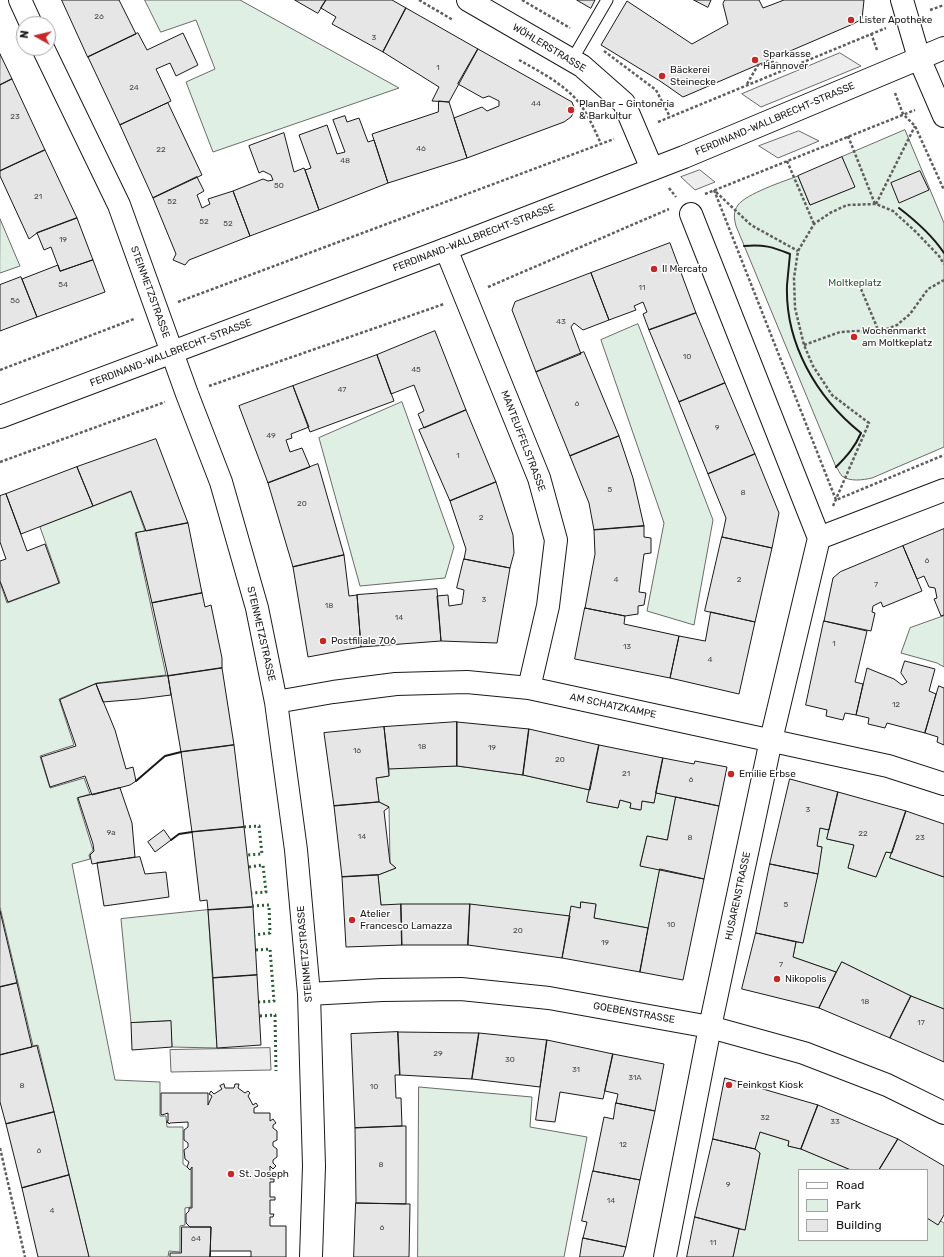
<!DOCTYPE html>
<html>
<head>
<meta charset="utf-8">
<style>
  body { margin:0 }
  #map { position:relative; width:944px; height:1257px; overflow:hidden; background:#fff; font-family:Rubik,sans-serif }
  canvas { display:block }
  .legend { position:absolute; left:798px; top:1169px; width:130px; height:72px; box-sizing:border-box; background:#fff; border:1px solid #a3a3a3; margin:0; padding:5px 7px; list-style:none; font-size:12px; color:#1a1a1a }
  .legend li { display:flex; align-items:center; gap:8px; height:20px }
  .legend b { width:20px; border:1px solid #a3a3a3 }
  .north { position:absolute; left:16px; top:16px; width:40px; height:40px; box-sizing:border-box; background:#fff; border:1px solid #a3a3a3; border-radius:50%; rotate:278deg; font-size:11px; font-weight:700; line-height:16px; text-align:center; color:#1a1a1a }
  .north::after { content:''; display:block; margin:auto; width:14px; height:18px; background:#c62828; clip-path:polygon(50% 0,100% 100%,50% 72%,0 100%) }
</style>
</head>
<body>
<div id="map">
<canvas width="944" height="1257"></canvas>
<ul class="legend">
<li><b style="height:5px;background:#fff"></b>Road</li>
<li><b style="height:11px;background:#e0efe3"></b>Park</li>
<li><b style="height:11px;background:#e6e6e6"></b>Building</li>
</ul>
<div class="north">N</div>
</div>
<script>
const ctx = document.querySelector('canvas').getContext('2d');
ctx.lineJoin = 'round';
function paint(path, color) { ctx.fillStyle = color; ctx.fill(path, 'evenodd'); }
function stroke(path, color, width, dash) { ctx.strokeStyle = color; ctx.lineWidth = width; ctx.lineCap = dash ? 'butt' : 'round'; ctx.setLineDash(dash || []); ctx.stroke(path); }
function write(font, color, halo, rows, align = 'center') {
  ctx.font = font + ' Rubik,sans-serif'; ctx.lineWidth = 3; ctx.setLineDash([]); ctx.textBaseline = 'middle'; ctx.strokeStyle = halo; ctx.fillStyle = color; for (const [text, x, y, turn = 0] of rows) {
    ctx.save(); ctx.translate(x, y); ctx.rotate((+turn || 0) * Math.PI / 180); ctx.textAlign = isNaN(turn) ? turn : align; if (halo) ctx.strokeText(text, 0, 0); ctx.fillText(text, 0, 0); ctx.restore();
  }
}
const green = new Path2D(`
  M 145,0 L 240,0 L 399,88 L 213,152 L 186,82 L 215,69 L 196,20 L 161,32 Z
  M 905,130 L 944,223 L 944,447 L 872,478 C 863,480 850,482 842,476 C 840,474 838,469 836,467 L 736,226 C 734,218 733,212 738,205 C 746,194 784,181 798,176 L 810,205 L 854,187 L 842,157 Z
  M 0,219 L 20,266 L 0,273 Z
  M 638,324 L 713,520 L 694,625 L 647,611 L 664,523 L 601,340 Z
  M 402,402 L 454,547 L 445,578 L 360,586 L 319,438 Z
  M 131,492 L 145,531 L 135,533 L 166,675 L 97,683 L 59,699 L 74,745 L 40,756 L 50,788 L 84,778 L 90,794 L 77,798 L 93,850 L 89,855 L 90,859 L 72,864 L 115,1080 L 160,1082 L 160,1116 L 166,1116 L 167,1127 L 183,1127 L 183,1164 L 191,1170 L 191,1207 L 185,1208 L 185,1225 L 180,1226 L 180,1252 L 169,1251 L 168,1257 L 89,1257 L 38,1045 L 33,1046 L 0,907 L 0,582 L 7,603 L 60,583 L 40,527 Z
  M 944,616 L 944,667 L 937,663 L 901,653 L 910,628 Z
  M 457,766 L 523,775 L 590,790 L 588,802 L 618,808 L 620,800 L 631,803 L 630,808 L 640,810 L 642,801 L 654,803 L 656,793 L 676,797 L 667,840 L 647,836 L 640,865 L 660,869 L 648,928 L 594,918 L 596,905 L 582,902 L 580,908 L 570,916 L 381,905 L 378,875 L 396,868 L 390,863 L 389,807 L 379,802 L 376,778 L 389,776 L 389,769 Z
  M 820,828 L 829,830 L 827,839 L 854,845 L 848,868 L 876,877 L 886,852 L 892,853 L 890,858 L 944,877 L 944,1009 L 911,996 L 842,962 L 836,972 L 793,957 L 796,942 L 803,943 L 822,847 L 817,846 Z
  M 208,910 L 217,1048 L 172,1047 L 170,1021 L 131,1023 L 121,919 Z
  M 419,1087 L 532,1097 L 530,1127 L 587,1137 L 564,1257 L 418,1257 Z
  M 760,1132 L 789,1141 L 788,1146 L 801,1149 L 851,1170 L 799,1170 L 799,1240 L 927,1240 L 927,1218 L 938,1224 L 941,1221 L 944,1223 L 944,1257 L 733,1257 L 739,1229 L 745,1230 L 760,1153 L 755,1149 Z`);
paint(green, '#e0efe3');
stroke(green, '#6a6a6a', 1);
const parking = new Path2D(`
  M 840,53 L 861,66 L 761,107 L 742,94 Z
  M 799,131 L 819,141 L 778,158 L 759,146 Z
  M 700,170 L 715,182 L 695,190 L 681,177 Z
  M 270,1048 L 271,1070 L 171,1072 L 170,1050 Z`);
paint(parking, '#ededed');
stroke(parking, '#6a6a6a', 1);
const building = new Path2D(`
  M 62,0 L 119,0 L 136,34 L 88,57 Z
  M 295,0 L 326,0 L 318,13 Z
  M 326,0 L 392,0 L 406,8 L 383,52 L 332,24 L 336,17 L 321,8 Z
  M 577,0 L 595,0 L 591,8 Z
  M 694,0 L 711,0 L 708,7 Z
  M 725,0 L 759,0 L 763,8 L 784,0 L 864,0 L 862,19 L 853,24 L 683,97 L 660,81 L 601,45 L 627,1 L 692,44 L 728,24 L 723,4 Z
  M 406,8 L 478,49 L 449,102 L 432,101 L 439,87 L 383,52 Z
  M 138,33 L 147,50 L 183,33 L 198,65 L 176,76 L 170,63 L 156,69 L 171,101 L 120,125 L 88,57 Z
  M 478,49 L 572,102 L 575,110 L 571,117 L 564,122 L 467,158 L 454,118 L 482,107 L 487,111 L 499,106 L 499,101 L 489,96 L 483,98 L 458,84 Z
  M 0,54 L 12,79 L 0,85 Z
  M 12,79 L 45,150 L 0,171 L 0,85 Z
  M 439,101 L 449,102 L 467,158 L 388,183 L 372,134 L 438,112 Z
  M 168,103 L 202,175 L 153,198 L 120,125 Z
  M 345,116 L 347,122 L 359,118 L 368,142 L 374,140 L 388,183 L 319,210 L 305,170 L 311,168 L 299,135 L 327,125 L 337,154 L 345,152 L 333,120 Z
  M 284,133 L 294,172 L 304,168 L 305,170 L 319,210 L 250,236 L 233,191 L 263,179 L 268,181 L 273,180 L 271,175 L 263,171 L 259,173 L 249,146 Z
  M 45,150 L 77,218 L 37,233 L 29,239 L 0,176 L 0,171 Z
  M 842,157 L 855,187 L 810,205 L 798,176 Z
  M 920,171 L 929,190 L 899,203 L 891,183 Z
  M 197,177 L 204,191 L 197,195 L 202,208 L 210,204 L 208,199 L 233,191 L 250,236 L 189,260 L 185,265 L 173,260 L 176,254 L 153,198 Z
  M 77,218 L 93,260 L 60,271 L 51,247 L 44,250 L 37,233 Z
  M 670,243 L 696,313 L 649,330 L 643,314 L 647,312 L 643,302 L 634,306 L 636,310 L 609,320 L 591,273 Z
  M 93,260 L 105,292 L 37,317 L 22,279 L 58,265 L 60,271 Z
  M 591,273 L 609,320 L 583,330 L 574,323 L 571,327 L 581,354 L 536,372 L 512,310 L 515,302 Z
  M 21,277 L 37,317 L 0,331 L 0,285 Z
  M 696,313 L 725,383 L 679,402 L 649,330 Z
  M 435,331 L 466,410 L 424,428 L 418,414 L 424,411 L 414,385 L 391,394 L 377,355 Z
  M 584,352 L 619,436 L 570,456 L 536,372 Z
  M 377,355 L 394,401 L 310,432 L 293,386 Z
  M 725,383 L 755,454 L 708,474 L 679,402 Z
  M 293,386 L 309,427 L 291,434 L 292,438 L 286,440 L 290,452 L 302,448 L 310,467 L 268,483 L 239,406 Z
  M 466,410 L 496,482 L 450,501 L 419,430 Z
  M 619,436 L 633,478 L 644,526 L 594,530 L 589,503 L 570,456 Z
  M 156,439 L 188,523 L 146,531 L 131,491 L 93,506 L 77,467 Z
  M 755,454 L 779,513 L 772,548 L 722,537 L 726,518 L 708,474 Z
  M 318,464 L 344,555 L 293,567 L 268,483 Z
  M 77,467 L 93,506 L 21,534 L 6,494 Z
  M 496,482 L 513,535 L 514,553 L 510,568 L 464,559 L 466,549 L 450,501 Z
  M 6,494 L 27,551 L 45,544 L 59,583 L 8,602 L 0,581 L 0,561 L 6,559 L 0,542 L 0,496 Z
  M 188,523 L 202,593 L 152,603 L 136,533 Z
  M 644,526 L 644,537 L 651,538 L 651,553 L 644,554 L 639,592 L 646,593 L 644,605 L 638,606 L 638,614 L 625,616 L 585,608 L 595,554 L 594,530 Z
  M 944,529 L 944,615 L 941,616 L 934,599 L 937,598 L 935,588 L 929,587 L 924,576 L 917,579 L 903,546 Z
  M 722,537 L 772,548 L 755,622 L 705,611 Z
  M 903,546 L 922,591 L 883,607 L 881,602 L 873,606 L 872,612 L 875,613 L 871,631 L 824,621 L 833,578 L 840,572 Z
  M 344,555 L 349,596 L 357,595 L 361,647 L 308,657 L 293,567 Z
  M 464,559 L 510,568 L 497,643 L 441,641 L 437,596 L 448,595 L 449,606 L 462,604 L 464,590 L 457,588 Z
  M 437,589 L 441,641 L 361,647 L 357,595 Z
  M 202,593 L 205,607 L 211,605 L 222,658 L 222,668 L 168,676 L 152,603 Z
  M 585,608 L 625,616 L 624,624 L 679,636 L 670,678 L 575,659 Z
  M 711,612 L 755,622 L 739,694 L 670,678 L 679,636 L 705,641 Z
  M 824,621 L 867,631 L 855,682 L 863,684 L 856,715 L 845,713 L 843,720 L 826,716 L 827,710 L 806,705 Z
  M 905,661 L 935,669 L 929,691 L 936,694 L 925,733 L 887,723 L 885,728 L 868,724 L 869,718 L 856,715 L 867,668 L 894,679 L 902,685 L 907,682 L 901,673 Z
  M 222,668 L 234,745 L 181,752 L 168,676 Z
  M 168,676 L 171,695 L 139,699 L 103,702 L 96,684 Z
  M 96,684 L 115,730 L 126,769 L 133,767 L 136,781 L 130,785 L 92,795 L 85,776 L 50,787 L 41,757 L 76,746 L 60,700 Z
  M 939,686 L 944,688 L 944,745 L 937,742 L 938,737 L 925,733 Z
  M 457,722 L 529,729 L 523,775 L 457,766 Z
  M 457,722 L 457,766 L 389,769 L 384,727 Z
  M 384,727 L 389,776 L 376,778 L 379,802 L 334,806 L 324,733 Z
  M 529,729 L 599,745 L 590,790 L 523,775 Z
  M 234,745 L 244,827 L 192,832 L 181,752 Z
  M 599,745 L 663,758 L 654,803 L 642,801 L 641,810 L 630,808 L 631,803 L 620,800 L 618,808 L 587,802 Z
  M 663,758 L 694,764 L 695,761 L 727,767 L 719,806 L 656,793 Z
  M 790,779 L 838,792 L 829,830 L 820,828 L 817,846 L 822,847 L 818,874 L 770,864 Z
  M 120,788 L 132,823 L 135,857 L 92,864 L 90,855 L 94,851 L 93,844 L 78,798 Z
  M 838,792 L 906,811 L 892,853 L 886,852 L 876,877 L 848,868 L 854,845 L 827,839 Z
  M 676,797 L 719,806 L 704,879 L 640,866 L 647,836 L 667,840 Z
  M 379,802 L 389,807 L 384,811 L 390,863 L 396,868 L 378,875 L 342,877 L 334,806 Z
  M 906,811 L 944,824 L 944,877 L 890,858 Z
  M 244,827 L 253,907 L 208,910 L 207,900 L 200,901 L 192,832 Z
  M 164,830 L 171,840 L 155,852 L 148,842 Z
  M 140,857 L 145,874 L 166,872 L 169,897 L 104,906 L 97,863 Z
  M 770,864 L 818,874 L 803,943 L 756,933 Z
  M 660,869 L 704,879 L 683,980 L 640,972 Z
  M 378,875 L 381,905 L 401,904 L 402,945 L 346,947 L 342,877 Z
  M 581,902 L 596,904 L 594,918 L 648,928 L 640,972 L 562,958 L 571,906 L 580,908 Z
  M 401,904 L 470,904 L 468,945 L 402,945 Z
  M 470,904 L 570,916 L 562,958 L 468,945 Z
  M 253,907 L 257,975 L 213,978 L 208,910 Z
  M 0,911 L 17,983 L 0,987 Z
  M 756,933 L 796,942 L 793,957 L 836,972 L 819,1008 L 742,989 Z
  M 842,962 L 911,996 L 890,1038 L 819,1008 Z
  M 257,975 L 261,1045 L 217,1048 L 213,978 Z
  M 17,983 L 32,1047 L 0,1055 L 0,987 Z
  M 911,996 L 944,1009 L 944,1062 L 890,1038 Z
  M 171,1021 L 172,1047 L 132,1050 L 131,1023 Z
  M 398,1032 L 400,1075 L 395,1075 L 396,1098 L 401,1098 L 402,1126 L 355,1128 L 351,1034 Z
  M 398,1032 L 479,1033 L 472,1079 L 400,1075 Z
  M 479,1033 L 547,1040 L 540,1087 L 472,1079 Z
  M 547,1040 L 613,1054 L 603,1099 L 560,1092 L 555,1122 L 536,1120 Z
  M 37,1046 L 54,1112 L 6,1124 L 0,1102 L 0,1055 Z
  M 613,1054 L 664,1064 L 655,1111 L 616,1103 L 618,1094 L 605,1091 Z
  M 725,1078 L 818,1105 L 801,1149 L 788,1146 L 789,1141 L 760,1132 L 755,1149 L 713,1139 Z
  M 224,1084 L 225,1088 L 234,1088 L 235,1084 L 239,1084 L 238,1088 L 245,1093 L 248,1091 L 250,1093 L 248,1096 L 253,1105 L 256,1103 L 258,1106 L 254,1108 L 254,1113 L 270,1113 L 270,1121 L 273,1119 L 276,1123 L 273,1125 L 273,1128 L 277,1131 L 277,1140 L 273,1142 L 273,1146 L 277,1149 L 277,1157 L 273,1160 L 273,1163 L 276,1166 L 273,1169 L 270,1166 L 270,1179 L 274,1179 L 274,1182 L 270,1182 L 270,1197 L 275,1197 L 275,1200 L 270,1200 L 270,1214 L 274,1214 L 273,1217 L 270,1217 L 270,1226 L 286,1226 L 286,1257 L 210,1257 L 211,1227 L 190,1227 L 186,1223 L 186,1214 L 189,1211 L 189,1208 L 192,1208 L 192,1167 L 190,1170 L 187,1167 L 189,1162 L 185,1159 L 184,1150 L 188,1147 L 188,1143 L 184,1140 L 184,1130 L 188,1127 L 188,1122 L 170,1123 L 169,1124 L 168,1122 L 167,1123 L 167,1121 L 168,1121 L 168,1113 L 162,1115 L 161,1114 L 161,1093 L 208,1093 L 208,1105 L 212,1096 L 209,1094 L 211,1091 L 214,1094 L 222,1089 L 220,1086 Z
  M 616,1103 L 655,1111 L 640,1180 L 593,1171 L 604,1117 L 613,1119 Z
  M 818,1105 L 898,1139 L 879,1170 L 851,1170 L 801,1149 Z
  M 54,1112 L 69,1175 L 22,1188 L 6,1124 Z
  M 402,1126 L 406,1126 L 406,1204 L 356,1203 L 355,1128 Z
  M 713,1139 L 755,1149 L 760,1153 L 745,1230 L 695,1217 Z
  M 898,1139 L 944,1166 L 944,1215 L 938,1225 L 927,1218 L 927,1170 L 879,1170 Z
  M 593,1171 L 640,1180 L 626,1247 L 583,1238 L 587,1222 L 582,1221 Z
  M 69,1175 L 89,1257 L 38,1257 L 22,1188 Z
  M 356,1203 L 410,1204 L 409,1257 L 354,1257 Z
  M 695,1217 L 739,1229 L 733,1257 L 687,1257 Z
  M 182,1227 L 211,1227 L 210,1257 L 170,1257 L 170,1253 L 181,1253 Z
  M 583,1238 L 626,1247 L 623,1257 L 580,1257 Z
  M 211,1251 L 251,1251 L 251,1257 L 210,1257 Z`);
paint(building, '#e6e6e6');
stroke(building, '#1a1a1a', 1);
const service = new Path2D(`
  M 572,60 L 607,0`);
const minor = new Path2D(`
  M 20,0 L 31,24
  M 468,0 L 582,66 L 624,103 L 652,169
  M 902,0 L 919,58
  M 43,48 L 119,205 L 187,394 L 221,482 L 257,608 L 276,702 L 296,850 L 309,994 L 314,1166 L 311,1257
  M 691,214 L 819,538 L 944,490
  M 446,249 L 539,478 L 556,540 L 548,606 L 529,688
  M 276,702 L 333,692 L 396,684 L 467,682 L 529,688 L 888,766 L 944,784
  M 309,994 L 382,990 L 461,989 L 549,998 L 710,1027 L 804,1053 L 887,1085 L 944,1113
  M 665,1257 L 710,1027 L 771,740 L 819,538`);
const tertiary = new Path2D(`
  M 919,58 L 944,116
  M 0,417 L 446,249 L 684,157 L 944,48`);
stroke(service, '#1a1a1a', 13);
stroke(minor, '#1a1a1a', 24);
stroke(tertiary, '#1a1a1a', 24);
stroke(new Path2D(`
  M 419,0 L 453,20
  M 522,0 L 570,28
  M 930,10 L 944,5
  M 871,33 L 877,50
  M 604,51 L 656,90 L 670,117
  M 519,60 C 537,70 556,80 571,94 C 585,107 593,126 601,144
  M 747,84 L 758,65 L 773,62 L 790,67
  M 895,93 L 903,114 L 915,126 L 944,190
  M 658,122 L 886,28
  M 848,136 L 875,204
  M 787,161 L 814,224
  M 669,188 L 676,197
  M 714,190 L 836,500 L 944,455
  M 716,192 L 751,225 L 798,251
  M 705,194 L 915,110
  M 876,204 L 915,126
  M 488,287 L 669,209
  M 861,289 L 879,332
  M 178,302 L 614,139
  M 804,345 L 840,332 L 857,331 L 879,332 L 897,325 L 910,314 L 928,289 L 944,280
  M 0,370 L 134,319
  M 209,386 L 444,304
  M 0,462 L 165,402
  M 833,506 L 869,423 L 832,395 L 813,366 L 804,345 L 795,308 L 794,278 L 798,251 L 814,224 L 830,213 L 847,205 L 876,204 L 893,211 L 916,232 L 939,256 L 944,264
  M 0,1148 L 25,1257`), '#5f5f5f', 2.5, [3, 2]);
stroke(service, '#fff', 11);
stroke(minor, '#fff', 22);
stroke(tertiary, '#fff', 22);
stroke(new Path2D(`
  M 244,827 L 259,826 L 262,854 L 247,855
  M 249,867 L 263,865 L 266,892 L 251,893
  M 252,906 L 269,905 L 270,933 L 254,935
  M 256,950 L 270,949 L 274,1001 L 259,1002
  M 260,1016 L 275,1015 L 276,1071`), '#2b5a34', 3, [2, 3]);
stroke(new Path2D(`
  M 899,208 C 916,221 932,235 944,253
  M 744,246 C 763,244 773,247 790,254 C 789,264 788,274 787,285 C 785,343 816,397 861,433 C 855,447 847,456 836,467
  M 136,781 L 165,756 L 181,752
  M 171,840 L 179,834 L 192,832`), '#1a1a1a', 2);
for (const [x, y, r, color] of [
  [851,20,4,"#c62828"],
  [755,60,4,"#c62828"],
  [662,76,4,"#c62828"],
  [571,110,4,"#c62828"],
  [654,269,4,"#c62828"],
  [854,337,4,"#c62828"],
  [323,641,4,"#c62828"],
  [731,774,4,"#c62828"],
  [352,920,4,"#c62828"],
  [777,979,4,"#c62828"],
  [729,1085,4,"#c62828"],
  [231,1174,4,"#c62828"]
]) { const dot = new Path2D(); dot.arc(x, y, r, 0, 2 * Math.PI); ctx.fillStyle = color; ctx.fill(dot); stroke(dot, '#fff', 1.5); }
write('8px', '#4d4d4d', null, [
  ["26",99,17],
  ["3",374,38],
  ["1",438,68],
  ["24",134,88],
  ["44",536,104],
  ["23",15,117],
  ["46",421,149],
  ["22",161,150],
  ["48",345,161],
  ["50",279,186],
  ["21",38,197],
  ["52",172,202],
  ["52",204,222],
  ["52",228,224],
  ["19",63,240],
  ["54",63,285],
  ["11",642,288],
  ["56",15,301],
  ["43",561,322],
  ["10",687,357],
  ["45",416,370],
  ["47",342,390],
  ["6",577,404],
  ["9",717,428],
  ["49",271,436],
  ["1",458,456],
  ["5",610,490],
  ["8",743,493],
  ["20",302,504],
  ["2",481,518],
  ["6",927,561],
  ["4",616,580],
  ["2",739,580],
  ["7",876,585],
  ["3",484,600],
  ["18",329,606],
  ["14",399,618],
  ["1",834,644],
  ["13",627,647],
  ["4",710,660],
  ["12",896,705],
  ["18",422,747],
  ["19",492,748],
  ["16",357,751],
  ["20",560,760],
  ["21",626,774],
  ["6",691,780],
  ["3",808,810],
  ["9a",111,833],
  ["22",863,834],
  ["14",362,837],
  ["8",690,838],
  ["23",920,838],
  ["5",786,905],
  ["10",671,925],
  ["20",518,931],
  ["19",605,943],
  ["7",781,965],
  ["18",865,1002],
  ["17",921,1023],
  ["29",438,1054],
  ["30",510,1060],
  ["31",576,1070],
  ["31A",635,1078],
  ["8",22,1086],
  ["10",374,1087],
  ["32",765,1118],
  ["33",835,1122],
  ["12",623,1145],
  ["6",39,1151],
  ["8",381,1165],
  ["9",728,1185],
  ["14",611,1201],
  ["4",52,1211],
  ["6",382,1228],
  ["64",196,1239],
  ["11",713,1243]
]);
write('10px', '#1a1a1a', '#fff', [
  ["Lister Apotheke",859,20],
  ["Sparkasse",763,54],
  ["Hannover",763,66],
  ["Bäckerei",670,70],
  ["Steinecke",670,82],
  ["PlanBar – Gintoneria",579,104],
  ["& Barkultur",579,116],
  ["Il Mercato",662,269],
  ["Wochenmarkt",862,331],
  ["am Moltkeplatz",862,343],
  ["Postfiliale 706",331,641],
  ["Emilie Erbse",739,774],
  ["Atelier",360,914],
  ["Francesco Lamazza",360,926],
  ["Nikopolis",785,979],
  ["Feinkost Kiosk",737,1085],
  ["St. Joseph",239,1174]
], 'left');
write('10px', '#1a1a1a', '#fff', [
  ["WÖHLERSTRASSE",549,48,31],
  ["FERDINAND-WALLBRECHT-STRASSE",775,119,-23],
  ["FERDINAND-WALLBRECHT-STRASSE",474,238,-21],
  ["STEINMETZSTRASSE",150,292,70],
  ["FERDINAND-WALLBRECHT-STRASSE",171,353,-21],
  ["MANTEUFFELSTRASSE",523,441,69],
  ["STEINMETZSTRASSE",261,634,77],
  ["AM SCHATZKAMPE",613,706,12],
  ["HUSARENSTRASSE",738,896,-78],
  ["STEINMETZSTRASSE",305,954,-95],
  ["GOEBENSTRASSE",634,1013,10]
]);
write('10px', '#2b5a34', '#fff', [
  ["Moltkeplatz",855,283]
]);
</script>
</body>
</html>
